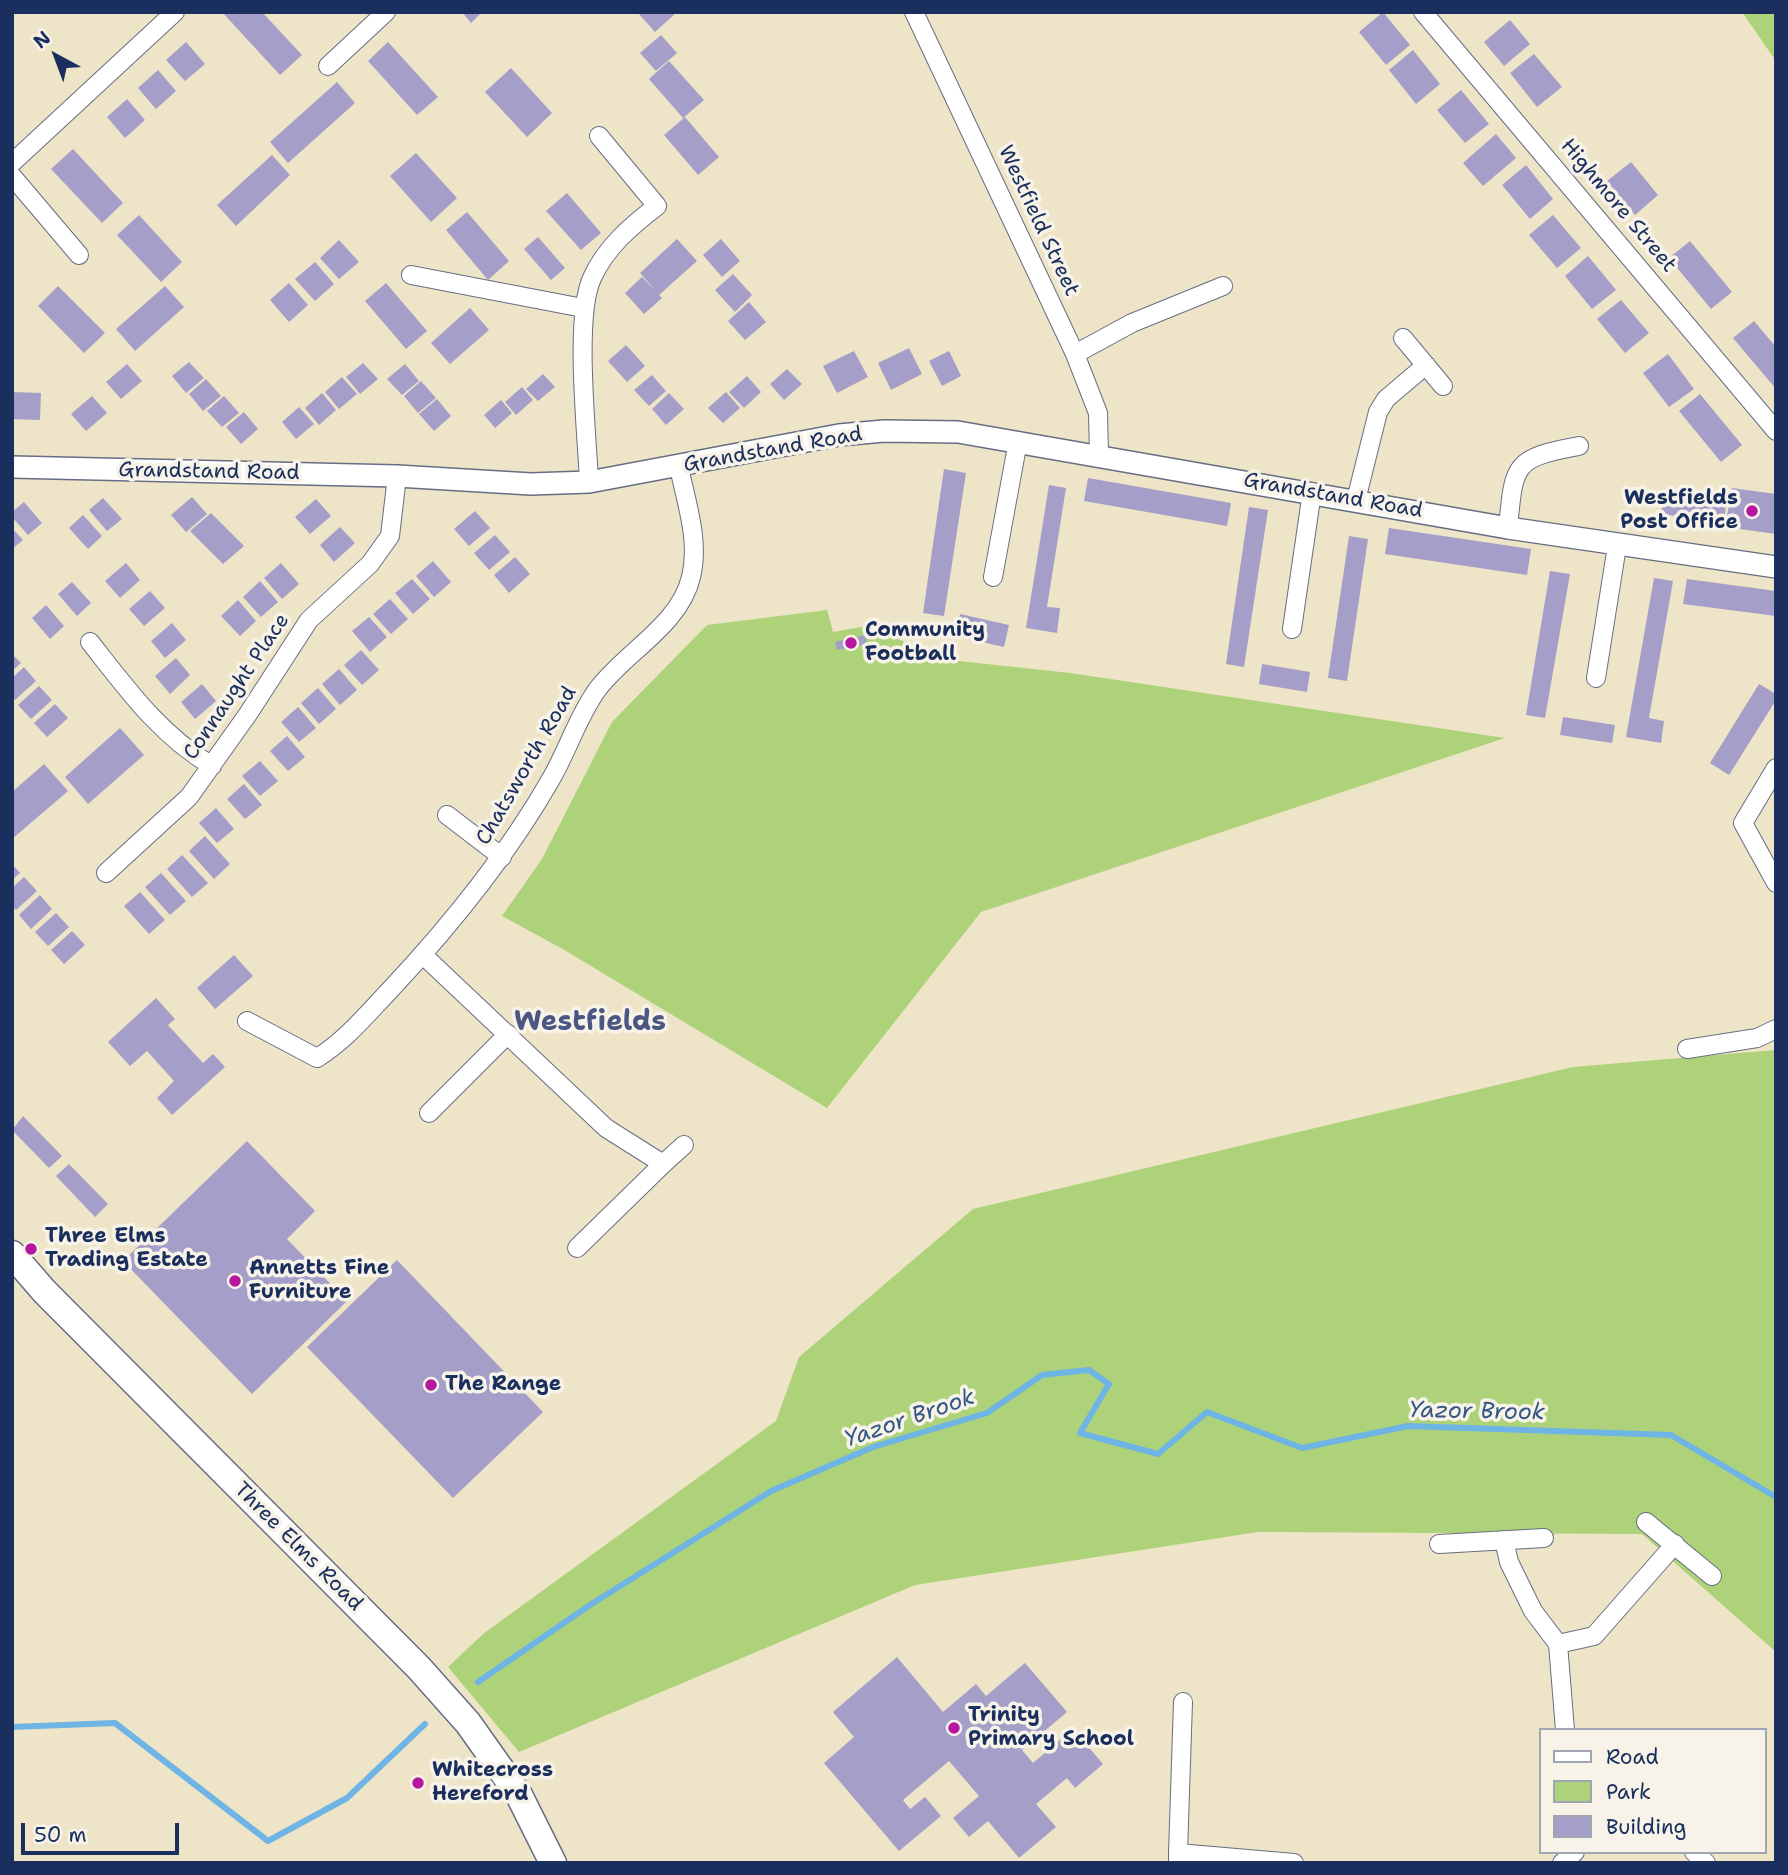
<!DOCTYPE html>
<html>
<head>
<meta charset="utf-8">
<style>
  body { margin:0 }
  #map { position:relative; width:1788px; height:1875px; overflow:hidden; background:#eee4c7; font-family:"Shantell Sans",sans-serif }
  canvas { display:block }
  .frame { position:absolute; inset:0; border:14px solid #1b2f5e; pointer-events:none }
  .legend { position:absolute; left:1539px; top:1728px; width:228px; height:126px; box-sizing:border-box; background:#f7f3e8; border:2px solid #9fa5b1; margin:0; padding:9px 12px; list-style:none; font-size:21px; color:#1b2f5e }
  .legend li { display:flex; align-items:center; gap:14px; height:35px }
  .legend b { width:35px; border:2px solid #9fa5b1 }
  .north { position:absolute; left:21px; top:21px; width:70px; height:70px; -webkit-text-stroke:5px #f7f3e8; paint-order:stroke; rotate:319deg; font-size:19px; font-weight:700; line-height:28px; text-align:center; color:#1b2f5e }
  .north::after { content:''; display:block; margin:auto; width:24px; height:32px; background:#1b2f5e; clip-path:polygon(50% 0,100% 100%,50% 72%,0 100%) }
  .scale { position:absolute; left:21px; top:1823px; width:158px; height:32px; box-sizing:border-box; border:4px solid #1b2f5e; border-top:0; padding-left:9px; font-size:21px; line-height:24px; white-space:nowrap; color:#1b2f5e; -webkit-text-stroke:5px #f7f3e8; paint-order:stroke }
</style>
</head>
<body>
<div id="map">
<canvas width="1788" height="1875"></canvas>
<div class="frame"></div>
<ul class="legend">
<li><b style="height:9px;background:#fff"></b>Road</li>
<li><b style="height:19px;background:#aed27a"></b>Park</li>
<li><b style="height:19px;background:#a59ec8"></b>Building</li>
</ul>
<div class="north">N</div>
<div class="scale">50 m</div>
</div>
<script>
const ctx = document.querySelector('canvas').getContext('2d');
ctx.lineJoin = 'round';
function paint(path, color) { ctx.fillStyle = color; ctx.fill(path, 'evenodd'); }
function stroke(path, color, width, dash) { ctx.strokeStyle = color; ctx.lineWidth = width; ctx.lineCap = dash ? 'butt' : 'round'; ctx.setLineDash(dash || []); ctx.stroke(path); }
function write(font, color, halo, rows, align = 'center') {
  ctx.font = font + ' "Shantell Sans",sans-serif'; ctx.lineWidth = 7; ctx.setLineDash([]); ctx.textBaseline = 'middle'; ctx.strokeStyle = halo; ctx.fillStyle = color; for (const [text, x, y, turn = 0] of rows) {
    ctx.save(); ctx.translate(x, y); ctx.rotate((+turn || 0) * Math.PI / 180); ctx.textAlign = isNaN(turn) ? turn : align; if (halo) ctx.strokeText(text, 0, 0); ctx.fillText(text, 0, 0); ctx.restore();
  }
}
paint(new Path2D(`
  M 1742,12 L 1776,12 L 1776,61 Z
  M 827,610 L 833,632 L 889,622 L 890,633 L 924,655 L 959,661 L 1070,673 L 1505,738 L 981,912 L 827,1108 L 561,948 L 502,916 L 542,859 L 612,722 L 707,625 Z
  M 1776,1050 L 1776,1652 L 1642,1534 L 1258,1532 L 915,1585 L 519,1752 L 448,1667 L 483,1634 L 776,1421 L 799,1357 L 973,1209 L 1573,1067 Z`), '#aed27a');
stroke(new Path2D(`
  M 478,1682 L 590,1605 L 771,1491 L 873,1447 L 987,1413 L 1042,1375 L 1089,1370 L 1109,1384 L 1080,1433 L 1158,1454 L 1207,1412 L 1302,1448 L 1408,1426 L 1671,1435 L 1776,1497
  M 12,1727 L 115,1723 L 268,1841 L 347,1798 L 425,1724`), '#6eb4e4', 6);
paint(new Path2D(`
  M 222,12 L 262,12 L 302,55 L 280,75 Z
  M 462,12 L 482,12 L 471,23 Z
  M 641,12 L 677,12 L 655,32 L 639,14 Z
  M 1383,12 L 1410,45 L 1386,65 L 1359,32 Z
  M 1510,20 L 1530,44 L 1504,66 L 1484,42 Z
  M 661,35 L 677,53 L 656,71 L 640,53 Z
  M 186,42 L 205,64 L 185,81 L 166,60 Z
  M 388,42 L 438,97 L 417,115 L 368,61 Z
  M 1413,50 L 1440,84 L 1416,104 L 1389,70 Z
  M 1534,54 L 1562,87 L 1537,107 L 1510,73 Z
  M 669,61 L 704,100 L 683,118 L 649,79 Z
  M 511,68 L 552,113 L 527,137 L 485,92 Z
  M 158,70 L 176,91 L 156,109 L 138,88 Z
  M 337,82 L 355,103 L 288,163 L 270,142 Z
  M 1461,90 L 1489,124 L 1465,143 L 1437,110 Z
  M 127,99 L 145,120 L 125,138 L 107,117 Z
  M 685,117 L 719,157 L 698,175 L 664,135 Z
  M 1496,134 L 1516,158 L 1483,186 L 1463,163 Z
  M 73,149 L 123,203 L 102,223 L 51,169 Z
  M 416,153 L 457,198 L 431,222 L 390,176 Z
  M 272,155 L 290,175 L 236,226 L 217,205 Z
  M 1631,162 L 1658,195 L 1635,215 L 1607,181 Z
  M 1526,165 L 1553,199 L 1530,219 L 1502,185 Z
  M 567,193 L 601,233 L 581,250 L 546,211 Z
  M 467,212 L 509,261 L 488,280 L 446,230 Z
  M 139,215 L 182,262 L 161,282 L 117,235 Z
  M 1553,215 L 1581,248 L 1557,268 L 1529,235 Z
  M 538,237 L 565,268 L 551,280 L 524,249 Z
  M 677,239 L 697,261 L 659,295 L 662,298 L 644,314 L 625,293 L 642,277 L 656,291 L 640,273 Z
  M 721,239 L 740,261 L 722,277 L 703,255 Z
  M 339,240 L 359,262 L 339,279 L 320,258 Z
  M 1690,241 L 1732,292 L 1711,309 L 1669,258 Z
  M 1588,256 L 1616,290 L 1592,309 L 1565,276 Z
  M 315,262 L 334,284 L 315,301 L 295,279 Z
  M 733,274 L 752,295 L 735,312 L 715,290 Z
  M 289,283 L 308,305 L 289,322 L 270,300 Z
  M 386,283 L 427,331 L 406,349 L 365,301 Z
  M 58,286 L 105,333 L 84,353 L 38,306 Z
  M 165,286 L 184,307 L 135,351 L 116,329 Z
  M 1621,300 L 1649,333 L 1625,353 L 1597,319 Z
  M 749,302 L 766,322 L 745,340 L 728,321 Z
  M 470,308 L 489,330 L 450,364 L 431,343 Z
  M 1754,321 L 1776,347 L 1776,389 L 1733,338 Z
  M 626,345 L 645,366 L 627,382 L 608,361 Z
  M 909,348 L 922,374 L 891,390 L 878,363 Z
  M 854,351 L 868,377 L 837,393 L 823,366 Z
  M 949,351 L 961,376 L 942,386 L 929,361 Z
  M 1668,354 L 1694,389 L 1669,407 L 1643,373 Z
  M 189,362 L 204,378 L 186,393 L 172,376 Z
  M 363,363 L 378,379 L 360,394 L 346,377 Z
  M 127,364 L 142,381 L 121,399 L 106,382 Z
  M 405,364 L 419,381 L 402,395 L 387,379 Z
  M 787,369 L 802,384 L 784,400 L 770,384 Z
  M 543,374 L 555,387 L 538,401 L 526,389 Z
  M 652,375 L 666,391 L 649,406 L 634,390 Z
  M 747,376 L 761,392 L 744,408 L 729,392 Z
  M 342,377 L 357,394 L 339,409 L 325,392 Z
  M 206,379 L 221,396 L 203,411 L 189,394 Z
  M 421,381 L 436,398 L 418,413 L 404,396 Z
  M 522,387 L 533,400 L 516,415 L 505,402 Z
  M 12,392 L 41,393 L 40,420 L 12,419 Z
  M 726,392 L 740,408 L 723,423 L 708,408 Z
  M 322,393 L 336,410 L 319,425 L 305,408 Z
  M 669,393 L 684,409 L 666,425 L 652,409 Z
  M 1700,394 L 1742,445 L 1721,462 L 1679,411 Z
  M 92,396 L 107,413 L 86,431 L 71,414 Z
  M 224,396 L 239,413 L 222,427 L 207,411 Z
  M 437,399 L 451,416 L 434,431 L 419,414 Z
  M 501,400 L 512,413 L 495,428 L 484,415 Z
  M 299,407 L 314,424 L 296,439 L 282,422 Z
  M 244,412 L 258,429 L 241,444 L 226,427 Z
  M 944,469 L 966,473 L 944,616 L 923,613 Z
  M 1088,478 L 1231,503 L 1227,526 L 1084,501 Z
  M 1049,485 L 1066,488 L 1047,607 L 1060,608 L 1057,633 L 1026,628 Z
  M 1732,488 L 1776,494 L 1776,534 L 1725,527 Z
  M 1664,490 L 1727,498 L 1724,522 L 1661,514 Z
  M 192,497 L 207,514 L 186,532 L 171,515 Z
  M 103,498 L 122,519 L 107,531 L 89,510 Z
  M 316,499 L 331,516 L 310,534 L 295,517 Z
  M 24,502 L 42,523 L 28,535 L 12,517 L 12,512 Z
  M 1249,507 L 1268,510 L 1244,667 L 1226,664 Z
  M 475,511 L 490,528 L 469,546 L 454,529 Z
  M 211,513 L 244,546 L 223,564 L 190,531 Z
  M 83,515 L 102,536 L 88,549 L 69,528 Z
  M 340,527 L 355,543 L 334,562 L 320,545 Z
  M 12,528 L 23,540 L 12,549 Z
  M 1389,528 L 1531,549 L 1527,575 L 1385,554 Z
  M 495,535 L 510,552 L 489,570 L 474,553 Z
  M 1349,536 L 1368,539 L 1347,681 L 1328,678 Z
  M 515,557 L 530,574 L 509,593 L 494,575 Z
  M 433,561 L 451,582 L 434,597 L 416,576 Z
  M 126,563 L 140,580 L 120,598 L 105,581 Z
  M 281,563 L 299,584 L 282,599 L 264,578 Z
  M 1550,571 L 1570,574 L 1545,718 L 1526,715 Z
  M 1654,578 L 1673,581 L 1649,718 L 1664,721 L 1661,743 L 1626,737 Z
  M 412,579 L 430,599 L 413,614 L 395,593 Z
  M 1687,579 L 1776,591 L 1776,616 L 1683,604 Z
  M 260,581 L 278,602 L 261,617 L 243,597 Z
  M 72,582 L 91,603 L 77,616 L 58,594 Z
  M 150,591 L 165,608 L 144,626 L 129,609 Z
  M 390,599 L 408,619 L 391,634 L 373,614 Z
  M 238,600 L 256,621 L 240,636 L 221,616 Z
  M 46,605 L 64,626 L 50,639 L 32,618 Z
  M 960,614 L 1009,625 L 1004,647 L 955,636 Z
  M 369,617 L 387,637 L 370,652 L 352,631 Z
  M 172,623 L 186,640 L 165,658 L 151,641 Z
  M 865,635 L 867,644 L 837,650 L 835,642 Z
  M 361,650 L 379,670 L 362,685 L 344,665 Z
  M 12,654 L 21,663 L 12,671 Z
  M 176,658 L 190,675 L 170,694 L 155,676 Z
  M 1262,664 L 1310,672 L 1307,692 L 1259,684 Z
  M 24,667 L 36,681 L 15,700 L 12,697 L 12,678 Z
  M 339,669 L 357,690 L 340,705 L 322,684 Z
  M 202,684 L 216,701 L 195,719 L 181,702 Z
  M 1759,684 L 1776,694 L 1776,700 L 1729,775 L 1710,763 Z
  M 39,686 L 52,700 L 31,719 L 18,705 Z
  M 318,688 L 336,709 L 319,724 L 301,703 Z
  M 55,704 L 68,718 L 47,737 L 34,723 Z
  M 298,707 L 316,728 L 299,742 L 281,722 Z
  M 1563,717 L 1615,725 L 1612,743 L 1560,735 Z
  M 120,728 L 144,755 L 88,804 L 65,777 Z
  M 287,736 L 305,757 L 288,771 L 270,751 Z
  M 260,761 L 278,781 L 260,796 L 242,776 Z
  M 44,764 L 68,791 L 12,839 L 12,792 Z
  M 244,784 L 262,805 L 245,819 L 227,799 Z
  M 216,808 L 234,829 L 217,843 L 199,823 Z
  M 205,836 L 230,864 L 214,879 L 189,851 Z
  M 182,855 L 208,883 L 192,897 L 167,869 Z
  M 12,864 L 20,873 L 12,880 Z
  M 161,873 L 186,901 L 170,915 L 145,887 Z
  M 24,877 L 37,891 L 16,910 L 12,906 L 12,888 Z
  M 140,892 L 165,920 L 149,934 L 124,906 Z
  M 40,895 L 52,909 L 31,929 L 19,915 Z
  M 56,913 L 69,927 L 48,946 L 35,932 Z
  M 72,931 L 85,945 L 64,964 L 51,950 Z
  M 234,955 L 253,976 L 215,1009 L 197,988 Z
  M 156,998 L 175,1019 L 168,1025 L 203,1063 L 213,1054 L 225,1067 L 172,1115 L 157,1098 L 174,1081 L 147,1051 L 130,1066 L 108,1042 Z
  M 23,1116 L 62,1156 L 49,1168 L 12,1130 Z
  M 247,1141 L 315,1211 L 287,1239 L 347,1301 L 252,1394 L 123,1261 Z
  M 69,1164 L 108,1204 L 95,1217 L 56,1176 Z
  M 397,1260 L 543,1412 L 453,1498 L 307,1347 Z
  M 897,1657 L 943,1712 L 976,1684 L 986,1696 L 1025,1663 L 1067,1712 L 1022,1750 L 1033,1763 L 1073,1729 L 1103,1764 L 1075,1788 L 1067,1778 L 1036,1804 L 1056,1827 L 1019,1858 L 988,1821 L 969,1837 L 953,1818 L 979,1796 L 949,1761 L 903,1800 L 910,1809 L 925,1797 L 941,1816 L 899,1851 L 824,1763 L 854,1737 L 833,1712 Z`), '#a59ec8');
const minor = new Path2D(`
  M 914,12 L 1075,354 L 1098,413 L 1099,455
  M 1423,12 L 1776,431
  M 328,66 L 386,12
  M 12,163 L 175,12
  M 12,176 L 79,255
  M 411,275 L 583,308
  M 1403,338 L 1443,386
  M 1075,354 L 1132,323 L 1223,286
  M 589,482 C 587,434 574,317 592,278 C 606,247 631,226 657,206 L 599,136
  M 1356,500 L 1378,412 L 1386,399 L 1426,365
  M 1508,528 C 1514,464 1513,458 1579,446
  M 993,577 L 1018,441
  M 1292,629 L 1312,492
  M 90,642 C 127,689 160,735 212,766
  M 1596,678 L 1617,546
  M 1776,768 L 1743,823 L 1776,883
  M 447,815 L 502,857
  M 106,873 L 189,797 L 248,714 L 309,620 L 370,564 L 390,536 L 397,476
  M 423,955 L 606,1128 L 663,1164 L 577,1248
  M 247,1021 L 317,1058 C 346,1040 367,1014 390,990 C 451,925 507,856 551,779 C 568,750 577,718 597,690 C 625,652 680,625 691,577 C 700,541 686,502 679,467
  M 1687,1049 L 1757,1038 L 1776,1029
  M 429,1113 L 508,1034
  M 663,1164 L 684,1145
  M 1646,1522 L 1712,1576
  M 1504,1540 L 1509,1562 L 1533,1611 L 1558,1644 L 1565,1730
  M 1439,1544 L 1544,1538
  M 1558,1644 L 1594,1636 L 1675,1544
  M 1694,1852 L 1706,1863
  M 1178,1853 L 1183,1702
  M 1178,1863 L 1178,1853 L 1294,1863
  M 1562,1863 L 1575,1852`);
const tertiary = new Path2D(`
  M 12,467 L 397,476 L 531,484 L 589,482 L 839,435 L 884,431 L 958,432 L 1508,528 L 1776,567`);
const primary = new Path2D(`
  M 12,1254 L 44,1291 L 419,1668 L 468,1723 L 519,1795 L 553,1863`);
stroke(minor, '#656e83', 20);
stroke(tertiary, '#656e83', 24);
stroke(primary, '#656e83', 29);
stroke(minor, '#fff', 18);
stroke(tertiary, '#fff', 21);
stroke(primary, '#fff', 26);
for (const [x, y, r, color] of [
  [1752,511,7,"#b5179e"],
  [851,643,7,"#b5179e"],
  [31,1249,7,"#b5179e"],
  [235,1281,7,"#b5179e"],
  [431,1385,7,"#b5179e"],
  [954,1728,7,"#b5179e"],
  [418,1783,7,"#b5179e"]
]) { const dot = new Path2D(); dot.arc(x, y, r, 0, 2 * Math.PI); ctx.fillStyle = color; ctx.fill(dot); stroke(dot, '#f7f3e8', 2.5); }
write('21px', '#1b2f5e', '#f7f3e8', [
  ["Highmore Street",1618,206,50],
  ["Westfield Street",1038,221,65],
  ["Grandstand Road",773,450,-10],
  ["Grandstand Road",209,472,1],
  ["Grandstand Road",1333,496,10],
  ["Connaught Place",237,687,-56],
  ["Chatsworth Road",527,766,-60],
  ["Three Elms Road",298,1547,45]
]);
write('bold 21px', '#1b2f5e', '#f7f3e8', [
  ["Westfields",1738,499,"right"],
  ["Post Office",1738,523,"right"],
  ["Community",865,631],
  ["Football",865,655],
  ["Three Elms",45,1237],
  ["Trading Estate",45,1261],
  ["Annetts Fine",249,1269],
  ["Furniture",249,1293],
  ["The Range",445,1385],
  ["Trinity",968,1716],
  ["Primary School",968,1740],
  ["Whitecross",432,1771],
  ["Hereford",432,1795]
], 'left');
write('italic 23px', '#345786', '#f7f3e8', [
  ["Yazor Brook",1477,1412,1],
  ["Yazor Brook",910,1419,-19]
]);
write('bold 28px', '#4b5683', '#f7f3e8', [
  ["Westfields",590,1023]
]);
</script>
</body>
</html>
